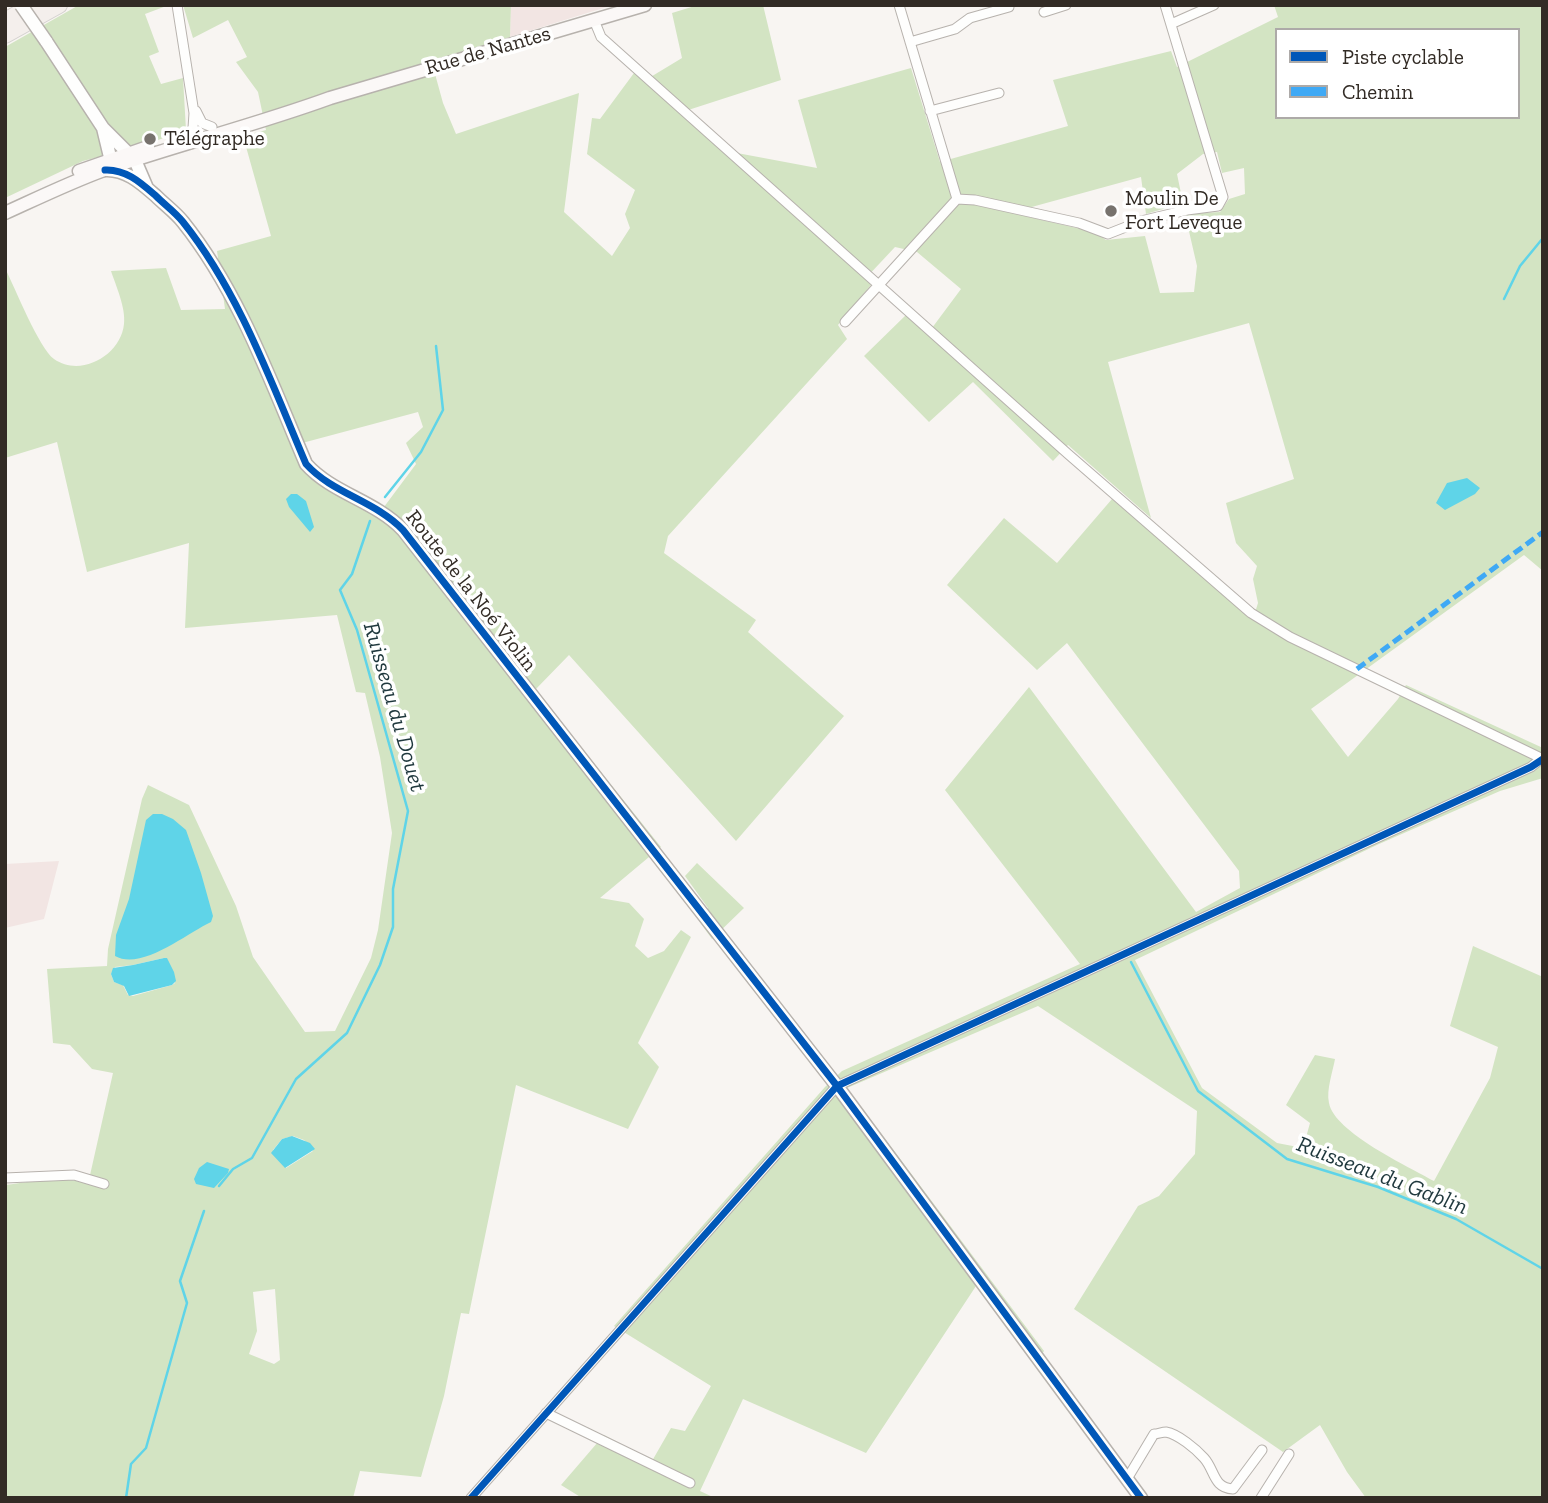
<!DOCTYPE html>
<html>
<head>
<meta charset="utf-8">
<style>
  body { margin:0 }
  #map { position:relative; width:1548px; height:1503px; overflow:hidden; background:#f8f5f2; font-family:"Zilla Slab",serif }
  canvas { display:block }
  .frame { position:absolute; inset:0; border:7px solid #322b25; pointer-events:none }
  .legend { position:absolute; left:1275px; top:28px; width:245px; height:91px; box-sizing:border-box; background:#fff; border:2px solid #adaaa8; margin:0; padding:9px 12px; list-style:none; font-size:21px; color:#322b25 }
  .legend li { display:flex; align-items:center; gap:14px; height:35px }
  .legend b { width:35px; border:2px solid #adaaa8 }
</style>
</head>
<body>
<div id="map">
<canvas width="1548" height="1503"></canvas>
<div class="frame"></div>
<ul class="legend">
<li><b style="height:9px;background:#0057b8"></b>Piste cyclable</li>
<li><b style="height:9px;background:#3fa9f5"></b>Chemin</li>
</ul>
</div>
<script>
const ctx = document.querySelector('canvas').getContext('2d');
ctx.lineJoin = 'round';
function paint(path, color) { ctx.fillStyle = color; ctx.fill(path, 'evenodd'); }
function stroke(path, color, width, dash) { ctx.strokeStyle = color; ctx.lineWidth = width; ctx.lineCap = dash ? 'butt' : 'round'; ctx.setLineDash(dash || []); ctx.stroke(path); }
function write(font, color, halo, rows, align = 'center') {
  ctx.font = font + ' "Zilla Slab",serif'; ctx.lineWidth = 7; ctx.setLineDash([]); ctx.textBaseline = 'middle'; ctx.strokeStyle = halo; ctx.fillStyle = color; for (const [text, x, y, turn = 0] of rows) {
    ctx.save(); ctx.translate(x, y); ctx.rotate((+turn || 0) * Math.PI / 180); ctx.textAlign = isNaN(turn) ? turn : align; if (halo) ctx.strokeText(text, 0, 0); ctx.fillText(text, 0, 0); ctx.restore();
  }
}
paint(new Path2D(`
  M 511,5 L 613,5 L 510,37 Z
  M 59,861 L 44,919 L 5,928 L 5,864 Z`), '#f2e5e3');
paint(new Path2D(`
  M 79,5 L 169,5 L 145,14 L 159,52 L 149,56 L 161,84 L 183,78 L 186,130 L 144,145 L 83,161 L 5,198 L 5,47 Z
  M 183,5 L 511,5 L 510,37 L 432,63 L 443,103 L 456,134 L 579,93 L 564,212 L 612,256 L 630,228 L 625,214 L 635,190 L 587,154 L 592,118 L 600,119 L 634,73 L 644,81 L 682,58 L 672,13 L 698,5 L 763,5 L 781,80 L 679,113 L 721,150 L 817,168 L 798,100 L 911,68 L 940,162 L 1068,126 L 1053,80 L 1171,51 L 1177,67 L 1278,17 L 1274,5 L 1543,5 L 1543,571 L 1524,555 L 1311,709 L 1348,757 L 1398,699 L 1406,685 L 1543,748 L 1543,778 L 1500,791 L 1379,844 L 1135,960 L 1202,1088 L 1277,1143 L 1303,1148 L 1310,1123 L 1286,1105 L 1315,1055 L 1335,1059 C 1333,1071 1326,1090 1329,1103 C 1334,1132 1409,1167 1434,1181 L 1490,1078 L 1498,1047 L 1450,1026 L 1473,946 L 1543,977 L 1543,1498 L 1366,1498 L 1347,1472 L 1320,1425 L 1283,1452 L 1074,1309 L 1138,1206 L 1159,1196 L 1195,1154 L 1197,1111 L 1038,1006 L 847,1088 L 1044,1351 L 1034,1364 L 976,1286 L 866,1453 L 743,1399 L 700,1491 L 715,1498 L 582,1498 L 561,1485 L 604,1435 L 652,1461 L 671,1428 L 685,1431 L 711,1386 L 614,1326 L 825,1087 L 842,1071 L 1080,964 L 945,790 L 1029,687 L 1196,912 L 1240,888 L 1239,871 L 1067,643 L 1037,670 L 947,585 L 1004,518 L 1057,563 L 1112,499 L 1253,619 L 1258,603 L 1253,579 L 1257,566 L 1236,543 L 1226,503 L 1294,479 L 1249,323 L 1108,362 L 1151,518 L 1068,445 L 1053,461 L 973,382 L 929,422 L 864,356 L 907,314 L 929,332 L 961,289 L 917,252 L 895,247 L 865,279 L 871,285 L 838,325 L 847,339 L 668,536 L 664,553 L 756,620 L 748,632 L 844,716 L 736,841 L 569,655 L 535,690 L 661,847 L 600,898 L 629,903 L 644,919 L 635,946 L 648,958 L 664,951 L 681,930 L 691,937 L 638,1043 L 659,1067 L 628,1129 L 516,1085 L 469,1314 L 461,1313 L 444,1396 L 421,1477 L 360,1471 L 353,1498 L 5,1498 L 5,1185 C 32,1182 62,1175 88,1184 L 113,1073 L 92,1069 L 70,1045 L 53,1043 L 47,969 L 107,966 L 108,949 L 142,799 L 148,785 L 189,805 L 236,906 L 253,957 L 305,1032 L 335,1031 L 371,958 L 378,930 L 392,833 L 380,757 L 365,693 L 356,692 L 337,615 L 185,628 L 189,543 L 87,572 L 57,442 L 5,458 L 5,268 C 15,288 39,348 54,359 C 81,378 121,355 124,324 C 126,308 116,286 111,271 L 166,268 L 181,310 L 225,309 L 217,251 L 271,236 L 243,136 L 266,130 L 258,92 L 236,62 L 247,57 L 228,20 L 193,38 ZM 1277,30 L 1518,30 L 1518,117 L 1277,117 ZM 1217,152 L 1222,173 L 1244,168 L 1245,194 L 1229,199 L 1220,212 L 1185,214 L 1197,266 L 1194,292 L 1160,293 L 1145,236 L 1106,240 L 1094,232 L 1029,217 L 1028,208 L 1141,177 L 1146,214 L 1183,203 L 1177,174 L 1203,154 ZM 418,412 L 423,427 L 406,443 L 416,464 L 378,515 L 319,485 L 302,469 L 291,446 ZM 164,958 L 175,983 L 172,985 L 133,996 L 128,995 L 123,985 L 114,982 L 111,974 L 115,967 L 133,965 ZM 293,1136 L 304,1140 L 313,1151 L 286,1168 L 273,1150 L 282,1139 ZM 275,1289 L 280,1360 L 274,1364 L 249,1354 L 257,1331 L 253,1292 Z
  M 697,863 L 744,908 L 712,939 L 699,921 L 708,908 L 685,876 Z`), '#d3e4c3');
paint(new Path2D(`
  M 1467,478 L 1480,488 L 1475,494 L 1445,510 L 1436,503 L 1447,483 Z
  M 291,494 L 297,494 L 306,501 L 314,527 L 310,532 L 289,507 L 286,499 Z
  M 153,814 L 162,814 L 173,819 L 186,830 L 201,873 L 213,916 L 211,922 C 187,933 142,971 115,956 L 116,935 L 129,899 L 146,820 Z
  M 164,958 L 167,958 L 174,972 L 176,981 L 172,985 L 129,996 L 124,986 L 114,982 L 111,974 L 113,968 L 133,965 Z
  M 292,1136 L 310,1143 L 315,1149 L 285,1168 L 271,1153 L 282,1139 Z
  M 207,1162 L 229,1169 L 228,1173 L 214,1188 L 196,1184 L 194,1179 L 199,1168 Z`), '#5fd4e8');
stroke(new Path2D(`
  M 1504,299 L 1520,266 L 1543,238
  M 385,497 L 421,452 L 443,410 L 436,346
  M 1131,962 L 1198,1091 L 1287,1159 L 1378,1187 L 1456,1219 L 1543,1269
  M 219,1186 L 233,1169 L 252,1158 L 296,1079 L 347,1033 L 380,965 L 393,927 L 393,889 L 408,811 L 357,630 L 340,590 L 352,574 L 370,521
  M 126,1498 L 131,1464 L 146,1448 L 187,1303 L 180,1281 L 204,1211`), '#5fd4e8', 2.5);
const minor = new Path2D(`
  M 177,5 L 194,113 L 193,128 L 188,135
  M 1044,12 L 1066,5
  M 594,20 L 601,37 L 1068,454 L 1251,613 L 1290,637 L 1543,759
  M 1171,24 L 1214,5
  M 910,42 L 955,29 L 970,18 L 1009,7
  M 196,111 L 202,123 L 212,127
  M 930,111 L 999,93
  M 957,199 L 975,200 L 1079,223 L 1108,234 L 1141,221 L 1187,210 L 1218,206 L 1223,197 L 1165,5
  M 845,322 L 957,199 L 899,5
  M 5,1178 L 74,1175 L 104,1184
  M 546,1413 L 690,1483
  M 1127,1479 L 1154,1434 C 1158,1434 1162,1432 1166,1432 C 1178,1434 1196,1449 1204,1458 C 1215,1470 1213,1488 1233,1489 L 1262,1450
  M 471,1498 L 837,1086 L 1531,767 L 1542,758
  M 1261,1498 L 1289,1454`);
const tertiary = new Path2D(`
  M 46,41 L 103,128 L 135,160 L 147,188
  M 103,128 L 110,157 L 118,165
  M 105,170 C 126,169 141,183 156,196 C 165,205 175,212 183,222 C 239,292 271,382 306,464 C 333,494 374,500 403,530 L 837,1086 L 1141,1498`);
const secondary = new Path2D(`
  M 79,171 L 148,147
  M 5,213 C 38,198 71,182 104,170 C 179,144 256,125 330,98 L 645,5`);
const trunk = new Path2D(`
  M 5,21 L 33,5
  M 5,35 L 59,5`);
stroke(minor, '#b7b2ad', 11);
stroke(tertiary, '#b7b2ad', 15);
stroke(secondary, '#b7b2ad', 15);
stroke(trunk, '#d4d1cf', 18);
stroke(minor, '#fefefd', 9);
stroke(tertiary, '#fefefd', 12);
stroke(secondary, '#fbf8f7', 12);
stroke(trunk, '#f4efec', 16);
const tertiaryBridge = new Path2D(`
  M 21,5 L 46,41`);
stroke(tertiaryBridge, '#b7b2ad', 15, []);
stroke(tertiaryBridge, '#fefefd', 12);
stroke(new Path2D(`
  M 1357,669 L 1543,532`), '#3fa9f5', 5, [10, 5]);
stroke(new Path2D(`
  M 105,170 C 126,169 141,183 156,196 C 165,205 175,212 183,222 C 239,292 271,382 306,464 C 333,494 374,500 403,530 L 837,1086 L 1141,1498
  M 471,1498 L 837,1086 L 1531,767 L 1543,759`), '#0057b8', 7);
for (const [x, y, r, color] of [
  [150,139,7,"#77726d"],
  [1111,211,7,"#77726d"]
]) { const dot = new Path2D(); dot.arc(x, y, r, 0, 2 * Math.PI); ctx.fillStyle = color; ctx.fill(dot); stroke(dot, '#fff', 2.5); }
write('21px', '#322b25', '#fff', [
  ["Rue de Nantes",488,51,-16],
  ["Route de la Noé Violin",471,591,52]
]);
write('21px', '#322b25', '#fff', [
  ["Télégraphe",164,139],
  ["Moulin De",1125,199],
  ["Fort Leveque",1125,223]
], 'left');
write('italic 23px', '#1f383d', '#fff', [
  ["Ruisseau du Douet",394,707,74],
  ["Ruisseau du Gablin",1382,1176,21]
]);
</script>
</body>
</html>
